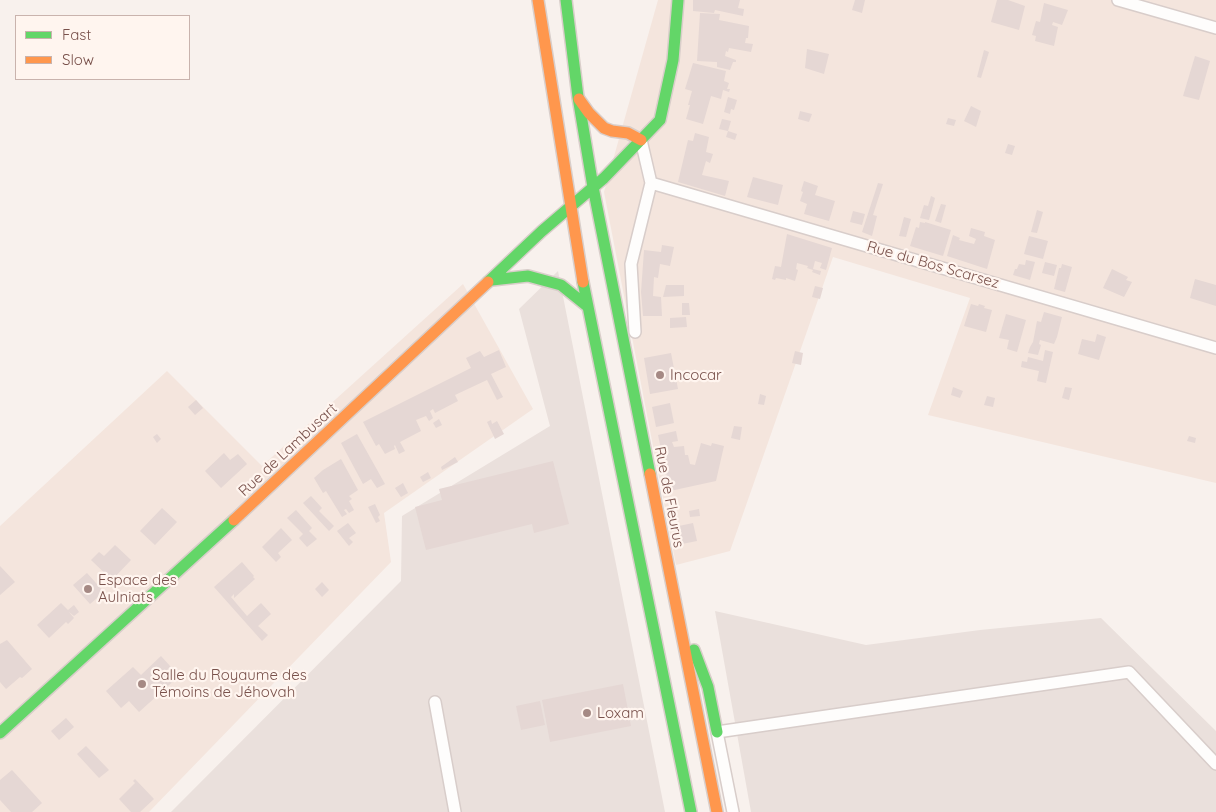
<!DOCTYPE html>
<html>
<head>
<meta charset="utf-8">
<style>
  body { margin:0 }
  #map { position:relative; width:1216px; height:812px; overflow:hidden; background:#f8f1ed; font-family:Quicksand,sans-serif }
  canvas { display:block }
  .legend { position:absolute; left:15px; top:15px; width:175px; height:65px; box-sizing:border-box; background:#fff5ef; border:1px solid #c9b3ad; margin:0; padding:6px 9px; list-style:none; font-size:15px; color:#79514b }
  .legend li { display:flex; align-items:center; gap:10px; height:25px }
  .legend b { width:25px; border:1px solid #c9b3ad }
</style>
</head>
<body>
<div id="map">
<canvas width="1216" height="812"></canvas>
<ul class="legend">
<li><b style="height:6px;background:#63d668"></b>Fast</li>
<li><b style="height:6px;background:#ff974d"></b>Slow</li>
</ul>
</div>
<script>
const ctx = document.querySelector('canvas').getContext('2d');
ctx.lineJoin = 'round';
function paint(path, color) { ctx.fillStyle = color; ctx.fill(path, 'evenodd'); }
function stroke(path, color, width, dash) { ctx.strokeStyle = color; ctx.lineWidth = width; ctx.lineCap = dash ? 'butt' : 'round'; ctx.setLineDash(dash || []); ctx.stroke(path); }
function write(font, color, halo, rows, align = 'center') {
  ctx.font = font + ' Quicksand,sans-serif'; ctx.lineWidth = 4.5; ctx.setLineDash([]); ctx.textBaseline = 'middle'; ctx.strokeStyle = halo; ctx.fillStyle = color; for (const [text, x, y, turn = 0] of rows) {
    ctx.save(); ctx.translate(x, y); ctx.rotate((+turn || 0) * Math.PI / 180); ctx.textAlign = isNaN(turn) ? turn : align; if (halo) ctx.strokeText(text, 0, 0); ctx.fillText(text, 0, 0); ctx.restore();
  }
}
paint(new Path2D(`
  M 658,0 L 1216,0 L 1216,483 L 928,415 L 970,298 L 833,257 L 730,551 L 676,565 L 604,192 Z
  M 463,284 L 533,409 L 384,513 L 391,562 L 149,812 L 0,812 L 0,526 L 167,371 L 262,466 Z`), '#f4e5dd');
paint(new Path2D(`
  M 558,271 L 665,812 L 171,812 L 401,581 L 402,516 L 550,426 L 519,309 Z
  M 715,611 L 866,645 L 980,630 L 1101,618 L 1216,731 L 1216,812 L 751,812 Z`), '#eae0dc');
paint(new Path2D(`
  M 693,0 L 740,0 L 738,8 L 744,9 L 743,16 L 715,10 L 714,13 L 693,11 Z
  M 855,0 L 865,0 L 862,13 L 852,10 Z
  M 997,0 L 1008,0 L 1025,6 L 1019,30 L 991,22 Z
  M 1044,3 L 1068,10 L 1062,25 L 1053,22 L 1052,25 L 1058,27 L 1054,46 L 1035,41 L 1036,36 L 1032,35 L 1036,21 L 1040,22 Z
  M 700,13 L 720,14 L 719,20 L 749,26 L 748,38 L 746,38 L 745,43 L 753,44 L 751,52 L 729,48 L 728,52 L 726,51 L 725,56 L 736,60 L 736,62 L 733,62 L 730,70 L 717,67 L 717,62 L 697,61 Z
  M 807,49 L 829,54 L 824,74 L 805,68 Z
  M 984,50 L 989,52 L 981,78 L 977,77 Z
  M 1195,56 L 1210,61 L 1199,100 L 1183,96 Z
  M 693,63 L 726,71 L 724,81 L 729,83 L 727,89 L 730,89 L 729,92 L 723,90 L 721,99 L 711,96 L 703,124 L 686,119 L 690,105 L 688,105 L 692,91 L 685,89 Z
  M 728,97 L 737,100 L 734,110 L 731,109 L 730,114 L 724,112 Z
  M 971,106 L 981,111 L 976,127 L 964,121 Z
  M 800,111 L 812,114 L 809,122 L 798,119 Z
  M 948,118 L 956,120 L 954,126 L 946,124 Z
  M 722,119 L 731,121 L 728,131 L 719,129 Z
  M 728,131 L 737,134 L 735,140 L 726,137 Z
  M 695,133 L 709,137 L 706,152 L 713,154 L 710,163 L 706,161 L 702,175 L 729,181 L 725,196 L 678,182 L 688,140 L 693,141 Z
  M 1008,144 L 1015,146 L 1012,155 L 1005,153 Z
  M 753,177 L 783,185 L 778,205 L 747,197 Z
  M 804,181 L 818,186 L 815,195 L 835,201 L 829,221 L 804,214 L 807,204 L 800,201 L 803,192 L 801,191 Z
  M 878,183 L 883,184 L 873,215 L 877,216 L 872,236 L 862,232 Z
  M 931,196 L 935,198 L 929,220 L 920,218 L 924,205 L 928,206 Z
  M 941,204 L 946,205 L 941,223 L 935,221 Z
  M 1037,210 L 1043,212 L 1037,233 L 1031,232 Z
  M 853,211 L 865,214 L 862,225 L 850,222 Z
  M 904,217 L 911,219 L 906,237 L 899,236 Z
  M 920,222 L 925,223 L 925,222 L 951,230 L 943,256 L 910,246 L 916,227 L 919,228 Z
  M 971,228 L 985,232 L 984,236 L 995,240 L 987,269 L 947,256 L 953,235 L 960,238 L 959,240 L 974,244 L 976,239 L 969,236 Z
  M 787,234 L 832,248 L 826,270 L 820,268 L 822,263 L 815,261 L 813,269 L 821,271 L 820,275 L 812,272 L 813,270 L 807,268 L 808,266 L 797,263 L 796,269 L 798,270 L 795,281 L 786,278 L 786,280 L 776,278 L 775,280 L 772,279 L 775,266 L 781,267 Z
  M 1029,236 L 1048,241 L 1043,259 L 1024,254 Z
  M 662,245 L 674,247 L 670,266 L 660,264 L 658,278 L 654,277 L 653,296 L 661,297 L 662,316 L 643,316 L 641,292 L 644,250 L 661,252 Z
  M 1026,260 L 1035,262 L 1030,280 L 1013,275 L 1015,269 L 1017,269 L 1019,264 L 1025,265 Z
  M 1045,262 L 1057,265 L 1054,276 L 1042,273 Z
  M 1062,264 L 1072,267 L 1065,292 L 1054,289 L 1059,268 L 1061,268 Z
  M 1112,269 L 1128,277 L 1126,280 L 1132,282 L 1124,297 L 1103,288 Z
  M 1195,279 L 1216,285 L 1216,306 L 1190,298 Z
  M 666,285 L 684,285 L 684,296 L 663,297 Z
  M 815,286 L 823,288 L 820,299 L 812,297 Z
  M 682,303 L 689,303 L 690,315 L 682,315 Z
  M 971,304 L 978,306 L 979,304 L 985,306 L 984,308 L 992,310 L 986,332 L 964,326 Z
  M 1044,312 L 1062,317 L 1057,337 L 1054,344 L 1040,340 L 1039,344 L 1041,345 L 1038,355 L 1028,353 L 1030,347 L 1033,342 L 1037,321 L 1041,322 Z
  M 1006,314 L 1026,320 L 1017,352 L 1007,349 L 1009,340 L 999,338 Z
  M 686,317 L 687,327 L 670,328 L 670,318 Z
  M 1097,334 L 1106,337 L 1099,360 L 1078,354 L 1082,339 L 1095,342 Z
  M 499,350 L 506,367 L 491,374 L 503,397 L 497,400 L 487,380 L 455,395 L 458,401 L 435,413 L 433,409 L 430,411 L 433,418 L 429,421 L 426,416 L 416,420 L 421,431 L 400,442 L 405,451 L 399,454 L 395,445 L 394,446 L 395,449 L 385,454 L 379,444 L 376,446 L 363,422 L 471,368 L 466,358 L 480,351 L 484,357 Z
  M 1045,350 L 1053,352 L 1046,383 L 1037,381 L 1039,371 L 1021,367 L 1022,361 L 1027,362 L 1028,357 L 1043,361 Z
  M 795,351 L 803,353 L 801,365 L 792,363 Z
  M 671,353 L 678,389 L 650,394 L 644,358 Z
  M 953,387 L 963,391 L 960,398 L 951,395 Z
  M 1065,387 L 1072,388 L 1069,400 L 1062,398 Z
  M 760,394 L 766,396 L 764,405 L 758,404 Z
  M 987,396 L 995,398 L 993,407 L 984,405 Z
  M 196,400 L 203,408 L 195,415 L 188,407 Z
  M 670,403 L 674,423 L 656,427 L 652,407 Z
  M 439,419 L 442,425 L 436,428 L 433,423 Z
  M 491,420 L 492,424 L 497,421 L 504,434 L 495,439 L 487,422 Z
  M 734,426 L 742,427 L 740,440 L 731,438 Z
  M 676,431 L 678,441 L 672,442 L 674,447 L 684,446 L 685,455 L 688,455 L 690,464 L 695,465 L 701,443 L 711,446 L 712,443 L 724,446 L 716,481 L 670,491 L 658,435 Z
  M 157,434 L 161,439 L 157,443 L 153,437 Z
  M 357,434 L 385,484 L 377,488 L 371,479 L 363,484 L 341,443 Z
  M 1189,436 L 1196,438 L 1195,443 L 1187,441 Z
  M 224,453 L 230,460 L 238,454 L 247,464 L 221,488 L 205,471 Z
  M 455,457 L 458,462 L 442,470 L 441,467 Z
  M 341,459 L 358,490 L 349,496 L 352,499 L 349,501 L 354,510 L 349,513 L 346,509 L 344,510 L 347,514 L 342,517 L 326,491 L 323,493 L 314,478 L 323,470 Z
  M 553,461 L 569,524 L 534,533 L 532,524 L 426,550 L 415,507 L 442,500 L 439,489 Z
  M 428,472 L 431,478 L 423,482 L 420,477 Z
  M 403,483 L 408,493 L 401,497 L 395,488 Z
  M 311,496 L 322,508 L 319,511 L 334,526 L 329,531 L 303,503 Z
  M 375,504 L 380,515 L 378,517 L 380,521 L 376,523 L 368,507 Z
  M 162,508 L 177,522 L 155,545 L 140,531 Z
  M 699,509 L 700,516 L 690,517 L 689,511 Z
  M 296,510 L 312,528 L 309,531 L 317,539 L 307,547 L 299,538 L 303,534 L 287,518 Z
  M 348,523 L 356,533 L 349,538 L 353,542 L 349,546 L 337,531 Z
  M 693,523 L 697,541 L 677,545 L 674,527 Z
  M 281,528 L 292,540 L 278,553 L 281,557 L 276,562 L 262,547 Z
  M 115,545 L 131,560 L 112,580 L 91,560 L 99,552 L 104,556 Z
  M 242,562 L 254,576 L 253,577 L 255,579 L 234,598 L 234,594 L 231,597 L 247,616 L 261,603 L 271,614 L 258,626 L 268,635 L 262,641 L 214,587 Z
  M 0,566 L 15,582 L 0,595 Z
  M 87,573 L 104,592 L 90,604 L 73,585 Z
  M 322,582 L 329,590 L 322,597 L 315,589 Z
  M 61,603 L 68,610 L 74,605 L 79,612 L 74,616 L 69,612 L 74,618 L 68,624 L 66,622 L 49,638 L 37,625 Z
  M 7,640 L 32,669 L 22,678 L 20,677 L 6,689 L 0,682 L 0,644 Z
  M 161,656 L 179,676 L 139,712 L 129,701 L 121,708 L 106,691 L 133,667 L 141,675 Z
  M 623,684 L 631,726 L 550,742 L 542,700 Z
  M 540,701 L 545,725 L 521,730 L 516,706 Z
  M 66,718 L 74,727 L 59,740 L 51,731 Z
  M 86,746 L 109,770 L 99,778 L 77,754 Z
  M 12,770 L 42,803 L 32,812 L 11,812 L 0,800 L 0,780 Z
  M 135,779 L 154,799 L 140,812 L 131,812 L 119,799 L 135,783 L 133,781 Z`), '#e5d7d4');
const street = new Path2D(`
  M 1118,0 L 1216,28
  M 651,183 L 1216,348
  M 635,332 L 631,264 L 651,183 L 641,140
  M 435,702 L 455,812
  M 733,812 L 717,732 L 1129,672 L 1216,764`);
const fast = new Path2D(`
  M 566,0 L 578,97 L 593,187 L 650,474
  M 492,280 L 528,276 L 561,285 L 587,306
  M 488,282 L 542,231 L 604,178 L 660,120 L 673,60 L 678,0
  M 583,282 L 691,812
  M 694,650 L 708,687 L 717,732
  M 0,733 L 234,520`);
const slow = new Path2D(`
  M 538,0 L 583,282
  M 579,99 L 589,113 L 604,128 L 612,131 L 628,133 L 641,140
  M 650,474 L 717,812
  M 234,520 L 488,282`);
stroke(street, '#d8cdca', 14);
stroke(fast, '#d9ceca', 14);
stroke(slow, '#d9ceca', 14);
stroke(street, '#fefdfc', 11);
stroke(fast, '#63d668', 11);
stroke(slow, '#ff974d', 11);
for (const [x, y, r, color] of [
  [660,375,5,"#a58984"],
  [88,589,5,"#a58984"],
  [142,684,5,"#a58984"],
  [587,713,5,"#a58984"]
]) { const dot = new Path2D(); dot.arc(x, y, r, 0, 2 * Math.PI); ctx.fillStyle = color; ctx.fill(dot); stroke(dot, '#fff5ef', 2); }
write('15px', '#79514b', '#fff5ef', [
  ["Rue du Bos Scarsez",933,265,16],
  ["Rue de Lambusart",288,450,-43],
  ["Rue de Fleurus",669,497,79]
]);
write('15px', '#79514b', '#fff5ef', [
  ["Incocar",670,375],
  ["Espace des",98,580],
  ["Aulniats",98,597],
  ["Salle du Royaume des",152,675],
  ["Témoins de Jéhovah",152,692],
  ["Loxam",597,713]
], 'left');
</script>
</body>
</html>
